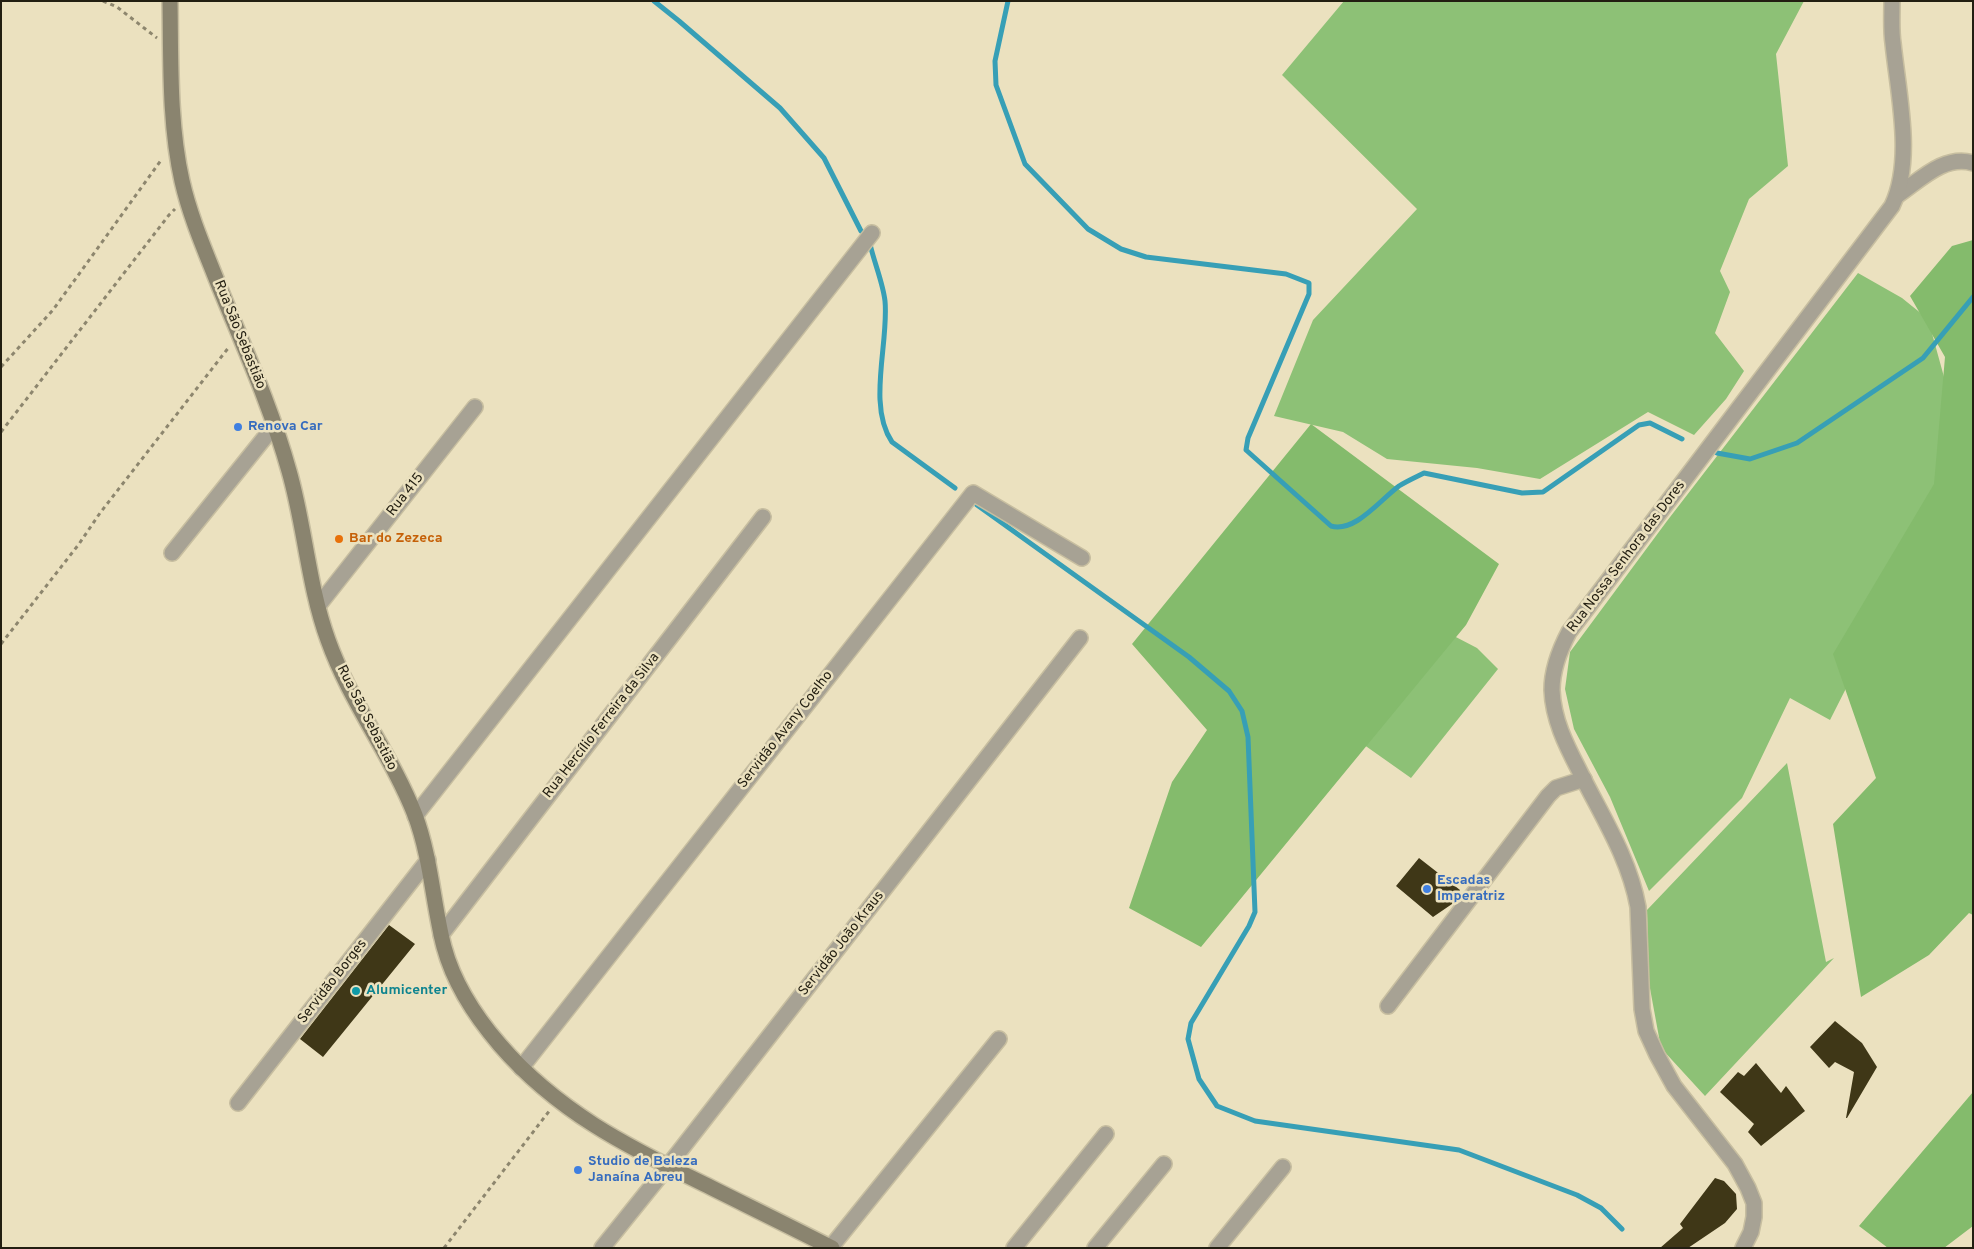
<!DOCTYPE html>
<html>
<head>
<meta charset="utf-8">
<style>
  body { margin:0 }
  #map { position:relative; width:1974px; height:1249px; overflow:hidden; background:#ebe1bf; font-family:Overpass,sans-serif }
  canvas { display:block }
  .frame { position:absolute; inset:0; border:2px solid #221e11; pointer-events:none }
</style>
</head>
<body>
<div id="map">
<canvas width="1974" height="1249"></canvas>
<div class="frame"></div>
</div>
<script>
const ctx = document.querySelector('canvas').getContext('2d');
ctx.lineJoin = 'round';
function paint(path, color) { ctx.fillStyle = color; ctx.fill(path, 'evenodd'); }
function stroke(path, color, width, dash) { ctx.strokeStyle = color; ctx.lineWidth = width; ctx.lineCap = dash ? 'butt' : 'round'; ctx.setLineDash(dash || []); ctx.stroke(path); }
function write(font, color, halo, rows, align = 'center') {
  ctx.font = font + ' Overpass,sans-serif'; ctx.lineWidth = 5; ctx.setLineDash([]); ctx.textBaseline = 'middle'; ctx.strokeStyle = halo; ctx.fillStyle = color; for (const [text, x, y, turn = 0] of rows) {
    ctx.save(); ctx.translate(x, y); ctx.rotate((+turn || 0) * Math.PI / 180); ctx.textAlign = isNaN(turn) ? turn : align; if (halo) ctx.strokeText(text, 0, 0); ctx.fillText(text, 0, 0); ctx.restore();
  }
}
paint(new Path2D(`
  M 1344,1 L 1804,1 L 1776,54 L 1788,166 L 1749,199 L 1720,271 L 1730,292 L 1715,333 L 1744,371 L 1726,399 L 1694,435 L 1648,412 L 1540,479 L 1477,468 L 1387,459 L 1343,432 L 1274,416 L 1313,320 L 1417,209 L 1282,75 Z
  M 1858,273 L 1902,298 L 1928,319 L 1965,453 L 1830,720 L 1790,698 L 1742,798 L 1649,891 L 1610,797 L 1574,729 L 1565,689 L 1570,652 L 1667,521 Z
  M 1452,635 L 1477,648 L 1498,669 L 1411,778 L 1360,742 Z
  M 1787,763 L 1826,962 L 1834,958 L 1705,1096 L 1661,1048 L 1649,983 L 1647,910 Z`), '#8dc176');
paint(new Path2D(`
  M 1973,240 L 1973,915 L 1969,913 L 1929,955 L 1861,997 L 1833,824 L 1876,778 L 1833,654 L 1934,484 L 1945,357 L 1910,296 L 1952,246 Z
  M 1311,424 L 1499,564 L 1466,625 L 1201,947 L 1129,908 L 1172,782 L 1207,730 L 1132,644 Z
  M 1973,1092 L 1973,1226 L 1944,1248 L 1888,1248 L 1859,1226 Z`), '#84bb6c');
stroke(new Path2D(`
  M 654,1 L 679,21 L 780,108 L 824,158 L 861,231
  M 1008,1 L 995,61 L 996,85 L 1025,164 L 1088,229 L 1121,249 L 1146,257 L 1286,274 L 1309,283 L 1309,294 L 1248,438 L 1246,450 L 1331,526 C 1355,533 1380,500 1399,486 C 1407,481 1416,477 1424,473 L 1522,493 L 1543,492 L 1639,425 L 1650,423 L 1682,439
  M 870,244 C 874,262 883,283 885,301 C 889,343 867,405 892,442 L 955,488
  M 1717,453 L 1750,459 L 1797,443 L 1923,358 L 1973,297
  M 977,505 L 1189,657 L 1229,691 L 1242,711 L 1248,737 L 1255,912 L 1249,926 L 1191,1023 L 1188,1039 L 1199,1079 L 1217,1106 L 1255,1121 L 1459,1150 L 1577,1195 L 1601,1208 L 1622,1229`), '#379fb6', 5);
paint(new Path2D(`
  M 1419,858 L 1460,890 L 1452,904 L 1433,917 L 1396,886 Z
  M 389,925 L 415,944 L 323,1057 L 300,1039 Z
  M 1835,1021 L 1862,1043 L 1877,1067 L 1847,1118 L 1846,1118 L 1854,1072 L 1835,1062 L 1829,1068 L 1810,1047 Z
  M 1756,1063 L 1781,1093 L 1786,1086 L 1805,1111 L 1761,1146 L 1748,1132 L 1754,1124 L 1720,1092 L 1738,1072 L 1744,1076 Z
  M 1715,1178 L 1724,1181 L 1736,1194 L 1737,1209 L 1725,1223 L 1688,1248 L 1660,1248 L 1683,1228 L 1680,1224 Z`), '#3f3717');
const minor = new Path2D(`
  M 1898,195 C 1920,180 1945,154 1973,163
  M 172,553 L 274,426
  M 318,606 L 475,407
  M 415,816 L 872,233
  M 441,935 L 763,517
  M 1388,1006 L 1548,796 L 1556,788 L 1584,779
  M 521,1068 L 973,493 L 1082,558
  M 238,1103 L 428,860
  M 831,1247 L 999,1039
  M 602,1248 L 668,1166 L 1080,638
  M 1014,1248 L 1106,1134
  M 1095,1248 L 1164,1164
  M 1217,1248 L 1283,1167`);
const tertiary = new Path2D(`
  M 1743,1248 L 1751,1232 L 1754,1217 L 1754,1203 L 1748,1188 L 1735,1164 L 1674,1086 L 1657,1055 L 1646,1031 L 1642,1009 L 1638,907 C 1629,857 1601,815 1579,770 C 1566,745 1553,719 1552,690 C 1552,669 1559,651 1569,632 L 1892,206 C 1914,160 1898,93 1893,43 C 1891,30 1892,15 1892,1`);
const secondary = new Path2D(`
  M 170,1 C 171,61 169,123 182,181 C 190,216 204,248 217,281 C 242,343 271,406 289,471 C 305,526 308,585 328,640 C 350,702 391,754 415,815 C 431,858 433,904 444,947 C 454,984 475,1016 500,1045 C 557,1111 626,1146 704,1184 C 746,1205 789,1226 832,1248`);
stroke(minor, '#c7bea0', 18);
stroke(tertiary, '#c7bea0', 18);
stroke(secondary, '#c7bea0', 18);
stroke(new Path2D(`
  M 103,1 L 117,7 L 157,38
  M 1,367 L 53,310 L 162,159
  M 1,432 L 169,215 L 175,209
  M 1,644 L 79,544 L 100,513 L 229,347
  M 444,1248 L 550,1110`), '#8d866e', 3, [4, 4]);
stroke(minor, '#a7a294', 15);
stroke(tertiary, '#a7a294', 15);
stroke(secondary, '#8a846f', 15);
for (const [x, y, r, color] of [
  [238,427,5,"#3f7fe0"],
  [339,539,5,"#e8710a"],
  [1427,889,5,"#3f7fe0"],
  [356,991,5,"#0f9aa8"],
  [578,1170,5,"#3f7fe0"]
]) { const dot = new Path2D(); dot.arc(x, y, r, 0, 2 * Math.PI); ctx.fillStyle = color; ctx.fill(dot); stroke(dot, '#ebe1bf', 2); }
write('14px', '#221e11', '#ebe1bf', [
  ["Rua São Sebastião",239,335,68],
  ["Rua 415",406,495,-52],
  ["Rua Nossa Senhora das Dores",1627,557,-53],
  ["Rua São Sebastião",366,718,63],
  ["Rua Hercílio Ferreira da Silva",602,726,-52],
  ["Servidão Avany Coelho",786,730,-52],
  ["Servidão João Kraus",842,944,-52],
  ["Servidão Borges",333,982,-52]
]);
write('bold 14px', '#366cbe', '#ebe1bf', [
  ["Renova Car",248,427],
  ["Escadas",1437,881],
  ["Imperatriz",1437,897],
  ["Studio de Beleza",588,1162],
  ["Janaína Abreu",588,1178]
], 'left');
write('bold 14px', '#c56008', '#ebe1bf', [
  ["Bar do Zezeca",349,539]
], 'left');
write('bold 14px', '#0d838f', '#ebe1bf', [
  ["Alumicenter",366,991]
], 'left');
</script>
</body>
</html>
